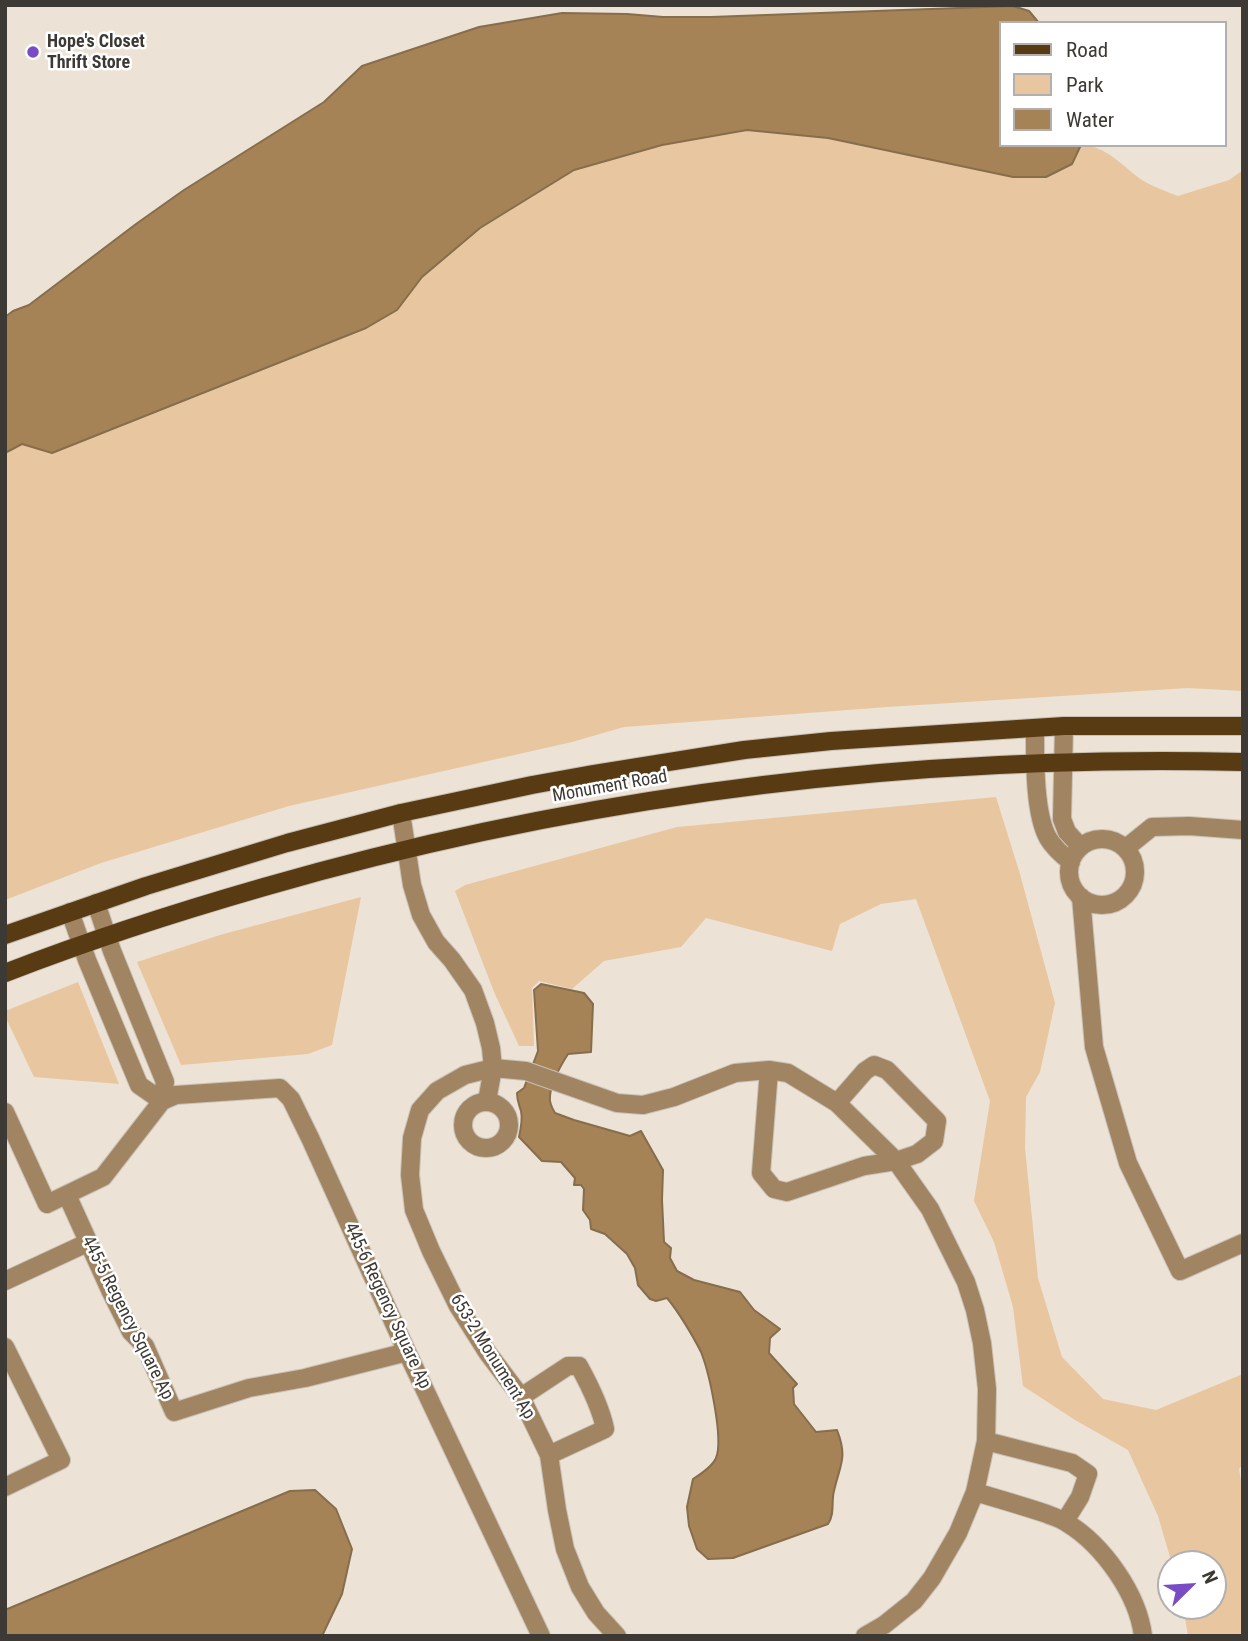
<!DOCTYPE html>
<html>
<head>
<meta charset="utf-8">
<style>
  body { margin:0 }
  #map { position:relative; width:1248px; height:1641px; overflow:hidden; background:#ece2d6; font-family:"Roboto Condensed",sans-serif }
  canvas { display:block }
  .frame { position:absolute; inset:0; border:7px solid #3d3934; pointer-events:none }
  .legend { position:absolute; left:999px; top:21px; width:228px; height:126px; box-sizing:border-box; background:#fff; border:2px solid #b1b0ae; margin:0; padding:9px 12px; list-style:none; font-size:21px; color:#3d3934 }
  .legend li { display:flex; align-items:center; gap:14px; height:35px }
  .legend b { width:35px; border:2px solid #b1b0ae }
  .north { position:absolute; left:1157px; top:1550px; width:70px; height:70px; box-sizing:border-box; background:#fff; border:2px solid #b1b0ae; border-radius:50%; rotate:66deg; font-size:19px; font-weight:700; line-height:28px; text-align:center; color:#3d3934 }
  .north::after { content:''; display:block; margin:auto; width:24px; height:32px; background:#794cc4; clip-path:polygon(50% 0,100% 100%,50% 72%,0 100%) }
</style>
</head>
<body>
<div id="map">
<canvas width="1248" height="1641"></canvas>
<div class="frame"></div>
<ul class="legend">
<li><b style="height:9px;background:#583b13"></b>Road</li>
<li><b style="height:19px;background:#e8c7a0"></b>Park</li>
<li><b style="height:19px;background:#a68357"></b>Water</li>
</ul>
<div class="north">N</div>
</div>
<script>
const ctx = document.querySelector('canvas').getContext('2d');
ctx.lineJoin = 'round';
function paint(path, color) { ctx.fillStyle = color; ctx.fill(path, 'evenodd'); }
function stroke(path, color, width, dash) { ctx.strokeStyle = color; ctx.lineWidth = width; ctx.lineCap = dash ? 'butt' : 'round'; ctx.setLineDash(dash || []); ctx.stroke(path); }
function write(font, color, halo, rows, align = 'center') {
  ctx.font = font + ' "Roboto Condensed",sans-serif'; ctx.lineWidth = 5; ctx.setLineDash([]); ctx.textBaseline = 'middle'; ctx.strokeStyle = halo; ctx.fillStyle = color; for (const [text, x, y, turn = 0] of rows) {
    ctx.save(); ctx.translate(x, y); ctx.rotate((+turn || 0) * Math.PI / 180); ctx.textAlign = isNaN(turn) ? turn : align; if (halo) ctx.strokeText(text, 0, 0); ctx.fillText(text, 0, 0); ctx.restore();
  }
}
paint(new Path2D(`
  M 746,130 L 828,138 L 1072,164 L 1081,145 C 1106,145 1123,167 1142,180 C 1153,187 1166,191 1178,196 L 1229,180 L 1243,170 L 1243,691 L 1188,688 L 887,707 L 624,727 L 572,742 L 289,806 L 101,863 L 5,900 L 5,453 L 21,444 L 52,453 L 366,328 L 397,310 L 422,277 L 480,228 L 574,170 L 662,145 Z
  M 996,797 L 1020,874 L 1055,1003 L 1040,1072 L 1026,1097 L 1025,1148 L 1038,1278 L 1062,1357 L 1103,1399 L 1156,1410 L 1243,1374 L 1243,1464 L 1239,1469 L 1243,1492 L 1243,1636 L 1188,1636 L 1183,1606 L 1213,1606 L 1213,1564 L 1172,1564 L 1158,1516 L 1128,1450 L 1075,1420 L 1023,1386 L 1013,1307 L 994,1242 L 974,1201 L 990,1101 L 916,899 L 881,904 L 840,924 L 832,951 L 706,918 L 681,947 L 604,961 L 572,989 L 539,981 L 532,988 L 534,1046 L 519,1046 L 494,992 L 455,891 L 465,885 L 677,827 Z
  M 361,897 L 332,1045 L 308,1054 L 181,1065 L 137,962 L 220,935 Z
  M 78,982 L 119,1084 L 34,1077 L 5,1016 L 5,1011 Z`), '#e8c7a0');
const water = new Path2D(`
  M 1013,6 L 1029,11 L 1039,23 L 1001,23 L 1001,145 L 1081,145 L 1072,164 L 1046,177 L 1013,177 L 828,138 L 747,130 L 662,145 L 574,170 L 480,228 L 422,277 L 397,310 L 366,328 L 52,453 L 22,444 L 5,453 L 5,317 L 13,311 L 29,305 L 136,224 L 184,190 L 324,102 L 362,66 L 479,27 L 562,13 L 627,14 L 663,17 L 711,17 Z
  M 541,984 L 584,993 L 593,1004 L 591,1052 L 568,1054 C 561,1065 551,1083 550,1096 C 549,1102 552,1108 555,1113 L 574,1120 L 630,1136 L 641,1131 L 663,1170 L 662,1200 L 664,1242 L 671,1248 L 670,1258 L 677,1271 L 694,1280 L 740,1292 L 754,1310 L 780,1329 L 770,1338 L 769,1353 L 797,1384 L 793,1388 L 794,1404 L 816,1432 L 837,1430 C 848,1458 840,1464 834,1491 C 831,1502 835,1514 828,1524 L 733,1558 L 708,1559 L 697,1549 L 689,1526 L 687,1507 L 693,1479 C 701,1474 712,1467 716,1458 C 724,1439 709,1372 701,1352 C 693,1336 678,1311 667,1298 L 656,1301 L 650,1299 L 638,1285 L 635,1268 L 627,1254 L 605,1234 L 591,1229 L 590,1220 L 583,1210 L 584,1189 L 581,1185 L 574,1185 L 575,1178 L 561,1162 L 542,1161 L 519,1137 C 521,1128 523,1119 521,1111 C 519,1104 517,1101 517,1093 L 524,1088 L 538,1051 L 534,990 Z
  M 315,1490 L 336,1509 L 352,1549 L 342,1594 L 322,1636 L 5,1636 L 5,1610 L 290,1491 Z`);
paint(water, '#a68357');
stroke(water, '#866d4c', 2);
const minor = new Path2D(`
  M 1064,726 L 1062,819 L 1067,832 L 1080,846
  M 1035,728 C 1035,757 1034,813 1048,838 C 1054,848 1062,855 1071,862
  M 401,813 L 412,885 L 421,915 L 436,942 L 452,960 L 473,990 L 485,1023 L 491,1048 L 493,1068 L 487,1101
  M1069 872a33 33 0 1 1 66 0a33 33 0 1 1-66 0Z
  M 1126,848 L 1152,827 L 1189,826 L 1243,830
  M 1081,897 L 1094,1047 L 1128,1163 L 1180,1271 L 1243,1243
  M 96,903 L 112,951 L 165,1082 L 162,1101
  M 70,912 L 87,960 L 139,1085 L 162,1101
  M 769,1070 L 761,1173 L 774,1189 L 787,1192 L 864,1166 L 896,1161 L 917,1154 L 934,1141 L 937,1121 L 887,1070 L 874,1065 L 865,1071 L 837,1103
  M463 1125a23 23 0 1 1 46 0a23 23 0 1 1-46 0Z
  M 5,1112 L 47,1204 L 103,1177 L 162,1101 L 176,1095 L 280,1088 L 291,1099 L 311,1140 L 407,1352 L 541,1636
  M 67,1195 L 111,1292 L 131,1332 L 145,1346 L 174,1412 L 249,1388 L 305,1378 L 407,1352
  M 5,1281 L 89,1242
  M 5,1347 L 61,1460 L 5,1487
  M 521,1397 L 568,1366 L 579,1366 C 590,1386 601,1408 605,1429 L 549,1455
  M 986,1441 L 1072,1463 L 1088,1474 L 1080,1497 L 1065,1521
  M 975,1492 C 999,1499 1023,1506 1047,1514 C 1054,1517 1061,1519 1067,1523 C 1103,1545 1138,1594 1143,1636
  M 617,1636 L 596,1613 L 580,1587 L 565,1549 L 557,1510 L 549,1455 L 521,1397 L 487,1352 L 458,1306 L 431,1251 L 414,1210 L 410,1175 L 412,1138 L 420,1110 L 437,1091 L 465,1075 L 493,1068 L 526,1071 L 617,1103 L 643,1105 L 674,1097 L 735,1073 L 769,1070 L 788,1073 L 837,1103 L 896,1161 L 930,1209 L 966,1282 L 975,1310 L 982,1343 L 987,1389 L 986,1441 L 975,1492 L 958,1533 L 932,1578 L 914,1601 L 884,1625 L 865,1636`);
const major = new Path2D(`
  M 5,935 L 146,886 L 287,843 L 401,813 L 532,785 L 593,774 L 744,750 L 831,741 L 1064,726 L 1243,726
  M 5,973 C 90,940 177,912 264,887 C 582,795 912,754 1243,762`);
stroke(minor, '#c9c0b6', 20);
stroke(major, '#c9c0b6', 20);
stroke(minor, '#a18461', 18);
stroke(major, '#583b13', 18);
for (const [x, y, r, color] of [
  [33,52,7,"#794cc4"]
]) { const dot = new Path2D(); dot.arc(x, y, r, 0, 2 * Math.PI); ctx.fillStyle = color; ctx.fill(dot); stroke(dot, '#fff', 2.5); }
write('bold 18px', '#3d3934', '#fff', [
  ["Hope's Closet",47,42],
  ["Thrift Store",47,63]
], 'left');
write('18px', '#3d3934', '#fff', [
  ["Monument Road",610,787,-10],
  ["445-6 Regency Square Ap",387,1306,65],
  ["445-5 Regency Square Ap",127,1318,63],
  ["653-2 Monument Ap",492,1357,58]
]);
</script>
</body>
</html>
